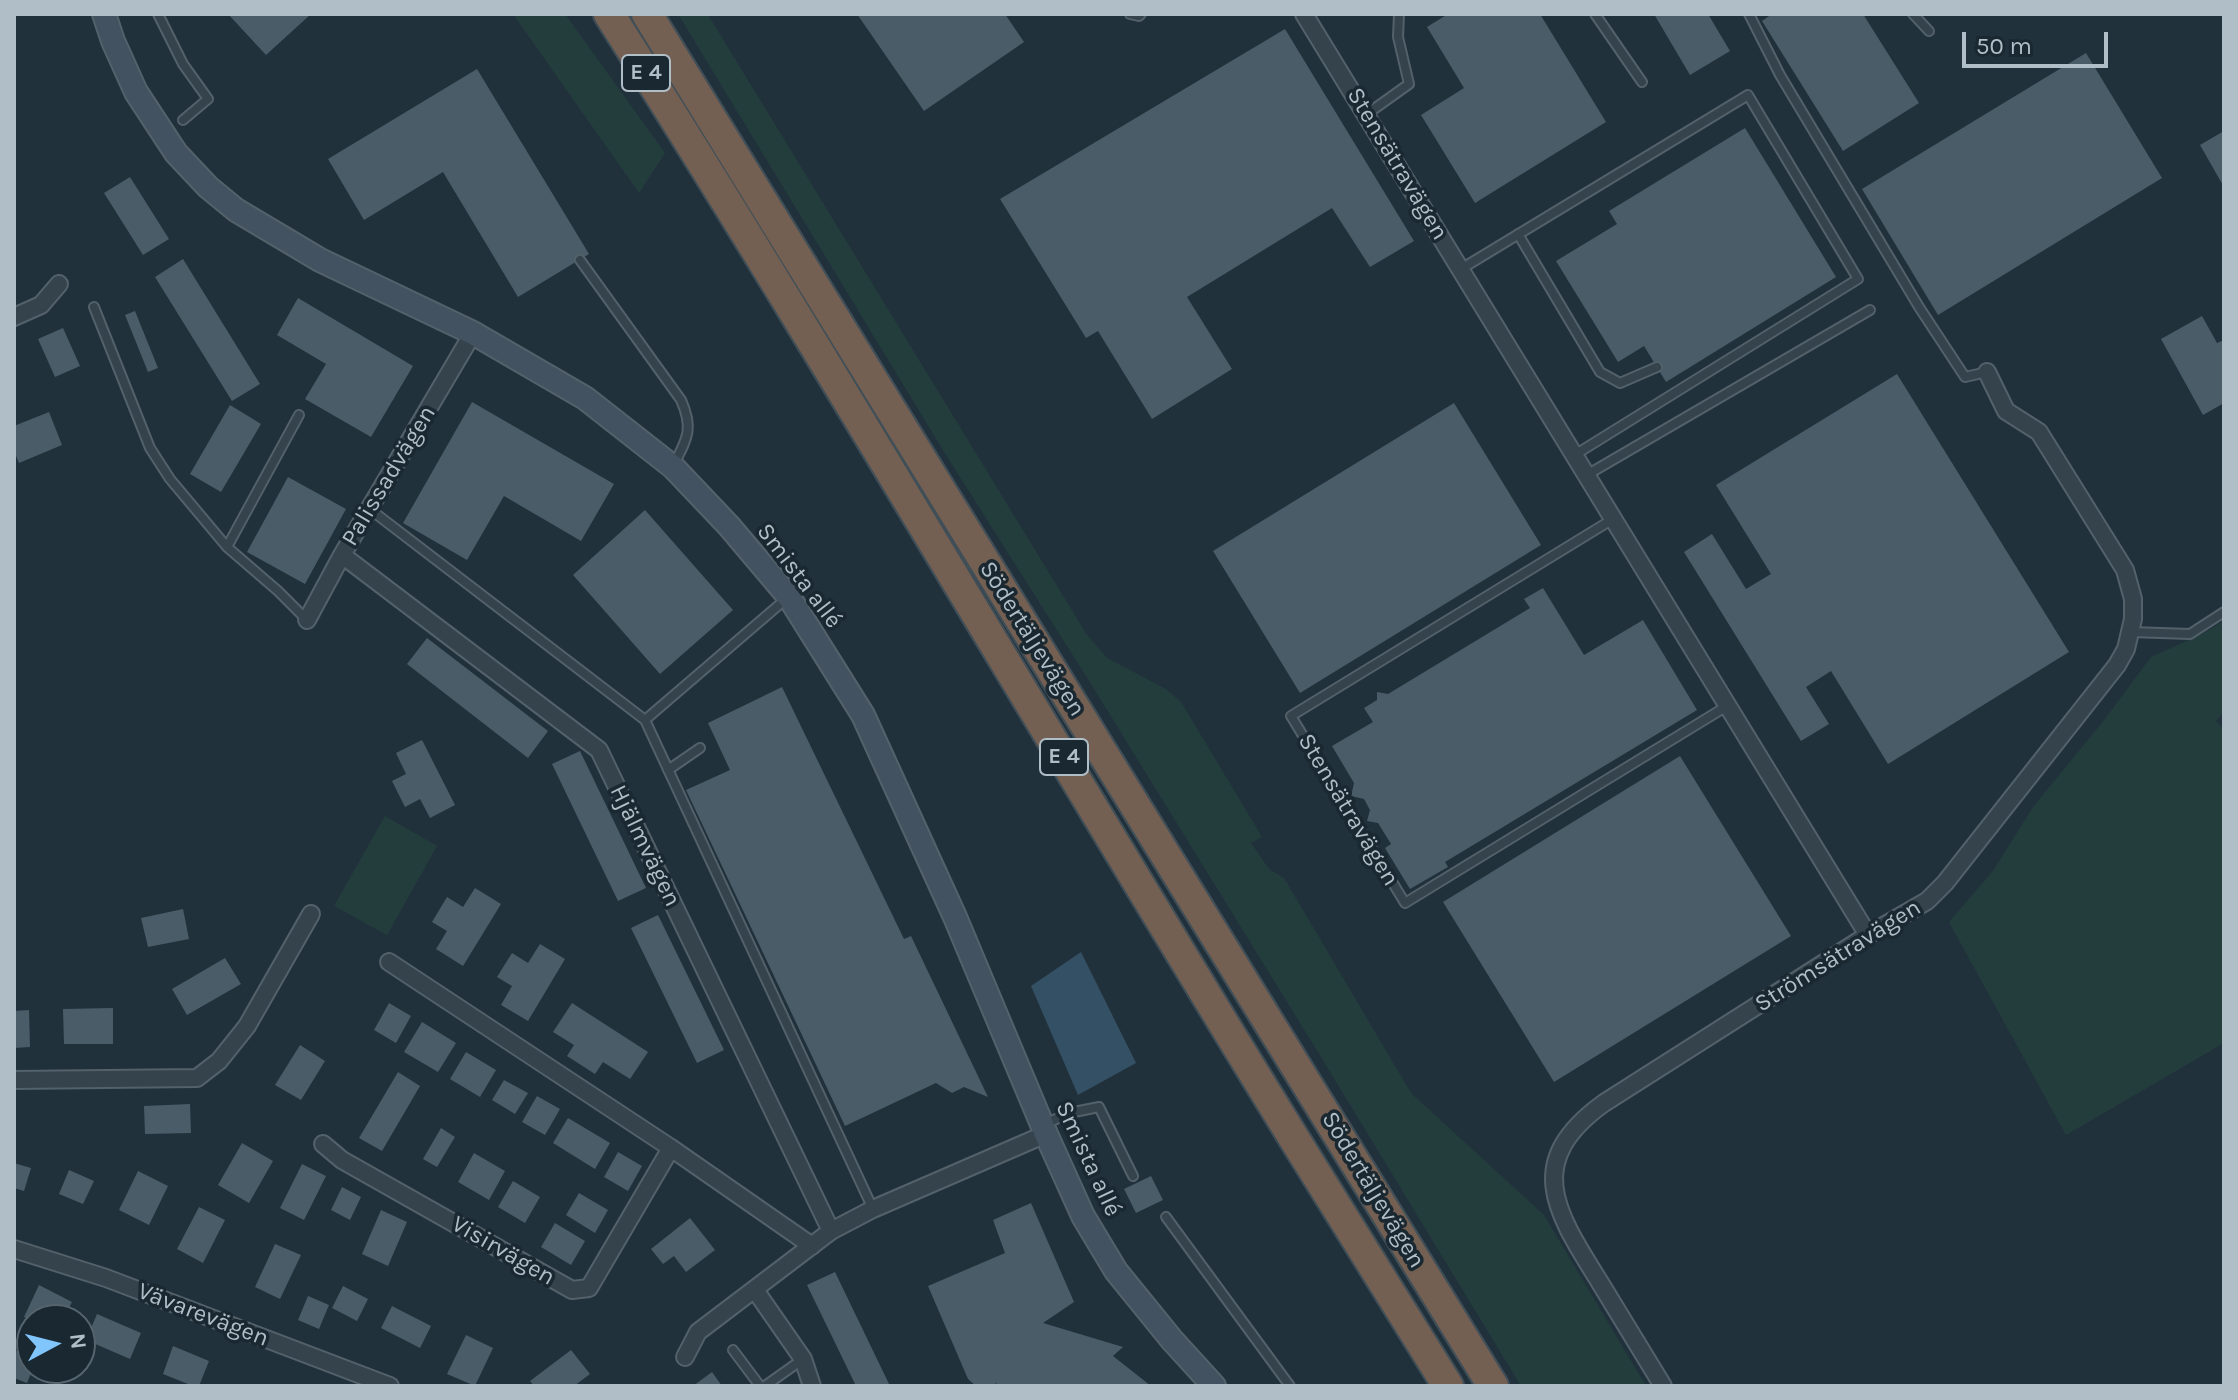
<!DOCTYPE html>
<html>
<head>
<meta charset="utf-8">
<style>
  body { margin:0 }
  #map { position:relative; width:2238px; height:1400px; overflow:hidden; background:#21313c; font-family:Karla,sans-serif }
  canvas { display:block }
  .frame { position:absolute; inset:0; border:16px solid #b0bec8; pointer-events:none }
  .north { position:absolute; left:16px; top:1304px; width:80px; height:80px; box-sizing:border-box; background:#1a2831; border:2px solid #56646d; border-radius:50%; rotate:83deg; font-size:22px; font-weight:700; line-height:32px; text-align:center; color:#b0bec8 }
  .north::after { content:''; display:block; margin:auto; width:28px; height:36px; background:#81c5fd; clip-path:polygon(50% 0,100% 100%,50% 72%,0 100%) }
  .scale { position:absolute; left:1962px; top:32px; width:146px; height:36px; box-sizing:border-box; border:4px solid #b0bec8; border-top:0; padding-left:10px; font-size:24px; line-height:28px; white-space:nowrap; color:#b0bec8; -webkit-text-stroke:6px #1a2831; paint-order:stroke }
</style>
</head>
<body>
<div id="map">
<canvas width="2238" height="1400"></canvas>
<div class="frame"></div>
<div class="north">N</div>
<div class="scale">50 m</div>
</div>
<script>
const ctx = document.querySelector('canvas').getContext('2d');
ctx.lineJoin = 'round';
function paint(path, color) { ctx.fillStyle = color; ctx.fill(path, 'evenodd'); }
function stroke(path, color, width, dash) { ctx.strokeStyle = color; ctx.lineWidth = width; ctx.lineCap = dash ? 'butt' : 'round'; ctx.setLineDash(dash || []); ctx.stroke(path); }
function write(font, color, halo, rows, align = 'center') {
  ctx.font = font + ' Karla,sans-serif'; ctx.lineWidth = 7; ctx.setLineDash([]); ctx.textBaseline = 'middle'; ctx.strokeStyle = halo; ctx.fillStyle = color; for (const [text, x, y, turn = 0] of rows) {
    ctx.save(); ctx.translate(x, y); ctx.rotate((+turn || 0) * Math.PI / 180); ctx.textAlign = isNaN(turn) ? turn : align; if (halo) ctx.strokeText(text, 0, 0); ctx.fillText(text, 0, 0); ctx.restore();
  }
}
paint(new Path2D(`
  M 513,14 L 565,14 L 665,153 L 639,193 Z
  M 678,14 L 707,14 L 713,23 L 1087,635 L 1107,658 L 1166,689 L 1181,702 L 1262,837 L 1251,843 L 1269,869 L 1284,878 L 1411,1093 L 1544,1215 L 1646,1386 L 1521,1386 L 1321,1057 L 1091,684 L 946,455 Z
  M 2224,621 L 2224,712 L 2216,721 L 2224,730 L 2224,1043 L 2066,1135 L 1949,922 L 1993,871 L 2033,807 L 2105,719 L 2151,657 L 2198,636 Z
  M 385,816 L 437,846 L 387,935 L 334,906 Z`), '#233d3c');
paint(new Path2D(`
  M 1081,952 L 1136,1063 L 1078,1095 L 1031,986 Z`), '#345064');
paint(new Path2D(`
  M 228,14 L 311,14 L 266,55 Z
  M 857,14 L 1005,14 L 1024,42 L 924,111 Z
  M 1448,14 L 1540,14 L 1606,122 L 1475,203 L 1421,115 L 1464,88 L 1427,27 Z
  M 1654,14 L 1708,14 L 1730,51 L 1690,75 Z
  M 1772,14 L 1863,14 L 1919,103 L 1843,151 L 1762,21 Z
  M 1285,29 L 1414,241 L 1370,267 L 1332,208 L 1187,297 L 1232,369 L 1152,419 L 1098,331 L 1086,338 L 1000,199 Z
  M 2086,53 L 2162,178 L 1938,315 L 1862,189 Z
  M 477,69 L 589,254 L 518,297 L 443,172 L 364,220 L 328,159 Z
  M 1745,128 L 1836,277 L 1666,382 L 1644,346 L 1618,362 L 1556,261 L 1617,224 L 1609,211 Z
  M 2224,131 L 2224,187 L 2200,145 Z
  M 130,177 L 169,239 L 143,255 L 104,193 Z
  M 183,259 L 260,384 L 232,401 L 155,277 Z
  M 298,298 L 413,366 L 371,437 L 305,399 L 326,364 L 277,335 Z
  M 135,311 L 158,368 L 148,372 L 125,315 Z
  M 2202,316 L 2217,343 L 2224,340 L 2224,403 L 2203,415 L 2161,339 Z
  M 63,328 L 80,366 L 55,377 L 38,339 Z
  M 1897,374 L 2069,652 L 1888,764 L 1831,671 L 1806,687 L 1829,724 L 1801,741 L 1684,552 L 1712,534 L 1746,589 L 1771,574 L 1716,485 Z
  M 472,402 L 614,484 L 581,541 L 504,496 L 467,560 L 403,523 Z
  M 1454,403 L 1541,545 L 1300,693 L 1213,551 Z
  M 230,405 L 261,424 L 221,492 L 190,474 Z
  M 49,412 L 62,445 L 19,463 L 14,451 L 14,426 Z
  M 288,477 L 346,509 L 305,584 L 247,552 Z
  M 645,510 L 733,610 L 660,674 L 573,575 Z
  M 1543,588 L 1584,655 L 1643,620 L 1697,710 L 1445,862 L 1448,867 L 1410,889 L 1385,848 L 1391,844 L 1378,823 L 1367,821 L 1370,810 L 1364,799 L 1351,796 L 1354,783 L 1332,746 L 1373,722 L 1364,708 L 1377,700 L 1377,692 L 1388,694 L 1530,608 L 1524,599 Z
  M 427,638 L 548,731 L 528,758 L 407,664 Z
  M 782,687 L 904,939 L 911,936 L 988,1097 L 964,1087 L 952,1093 L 936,1083 L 845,1126 L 686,790 L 730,770 L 708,723 Z
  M 422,740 L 455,805 L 430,818 L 420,799 L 405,807 L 392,781 L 406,774 L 396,753 Z
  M 580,751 L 646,888 L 618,901 L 552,764 Z
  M 1680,756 L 1791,936 L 1554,1082 L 1443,902 Z
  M 475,888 L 501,904 L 463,966 L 436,949 L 447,931 L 432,922 L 447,897 L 463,907 Z
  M 183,909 L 189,939 L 148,947 L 141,918 Z
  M 658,915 L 724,1050 L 697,1063 L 631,928 Z
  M 540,944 L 565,959 L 528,1021 L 501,1005 L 512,986 L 497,977 L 512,953 L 528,963 Z
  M 225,958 L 241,984 L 187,1015 L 172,989 Z
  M 389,1003 L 411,1016 L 396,1043 L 374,1030 Z
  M 572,1003 L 648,1052 L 630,1079 L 603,1062 L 595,1074 L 567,1056 L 574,1045 L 553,1032 Z
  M 113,1008 L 113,1044 L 64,1044 L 63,1009 Z
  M 29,1010 L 30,1047 L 14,1048 L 14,1011 Z
  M 422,1022 L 456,1043 L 438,1072 L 404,1052 Z
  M 300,1045 L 325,1061 L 301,1100 L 275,1085 Z
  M 466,1052 L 496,1070 L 480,1097 L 450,1079 Z
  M 398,1072 L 420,1086 L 382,1151 L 359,1138 Z
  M 504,1080 L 528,1093 L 515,1114 L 492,1100 Z
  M 537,1096 L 560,1109 L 545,1135 L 522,1122 Z
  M 190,1104 L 191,1133 L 145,1134 L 144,1106 Z
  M 568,1118 L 610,1143 L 595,1169 L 553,1143 Z
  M 441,1128 L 455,1137 L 437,1167 L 423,1159 Z
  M 242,1143 L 273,1161 L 249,1203 L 218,1185 Z
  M 618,1152 L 642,1166 L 628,1191 L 604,1177 Z
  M 474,1153 L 505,1171 L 489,1200 L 458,1182 Z
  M 14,1163 L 31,1168 L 24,1191 L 14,1188 Z
  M 302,1164 L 326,1176 L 304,1220 L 280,1208 Z
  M 69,1170 L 94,1181 L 83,1204 L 59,1194 Z
  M 138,1171 L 168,1186 L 149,1225 L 119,1210 Z
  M 1151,1176 L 1163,1200 L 1136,1213 L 1124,1189 Z
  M 513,1181 L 540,1197 L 525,1223 L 498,1207 Z
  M 342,1187 L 361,1197 L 350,1220 L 331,1210 Z
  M 579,1193 L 608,1210 L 595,1233 L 566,1215 Z
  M 1031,1203 L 1074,1302 L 1043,1323 L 1123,1347 L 1113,1356 L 1151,1386 L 999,1386 L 996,1383 L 994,1386 L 976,1386 L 968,1379 L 928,1286 L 1005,1253 L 993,1220 Z
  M 199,1207 L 225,1220 L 203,1263 L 177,1249 Z
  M 381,1210 L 407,1222 L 388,1266 L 362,1254 Z
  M 690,1218 L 715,1250 L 686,1272 L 674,1256 L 663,1264 L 651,1249 Z
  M 555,1223 L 585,1241 L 571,1265 L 541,1247 Z
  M 275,1244 L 301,1255 L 280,1299 L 255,1287 Z
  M 835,1272 L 890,1386 L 856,1386 L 807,1285 Z
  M 39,1285 L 72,1302 L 62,1320 L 32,1321 L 24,1317 Z
  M 343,1286 L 368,1299 L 357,1321 L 332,1308 Z
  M 308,1296 L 329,1305 L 319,1329 L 298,1320 Z
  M 392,1306 L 431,1326 L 420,1348 L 381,1328 Z
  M 97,1314 L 141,1333 L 130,1359 L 86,1340 Z
  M 466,1335 L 493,1348 L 475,1386 L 447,1374 Z
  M 173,1346 L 209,1361 L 199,1386 L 193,1386 L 163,1374 Z
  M 14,1350 L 32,1357 L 33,1368 L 27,1383 L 14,1378 Z
  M 571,1350 L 590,1374 L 574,1386 L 534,1386 L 530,1381 Z
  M 712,1372 L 722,1386 L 693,1386 Z`), '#4a5c68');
const lane = new Path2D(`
  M 158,14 L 183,64 L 208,99 L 183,120
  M 1130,14 L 1139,16 L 1141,14
  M 1595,14 L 1642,82
  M 1749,14 L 1780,75 L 1919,307 L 1965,377 L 1987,372
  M 1913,14 L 1929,31
  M 1367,114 L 1409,84 L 1398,37 L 1399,14
  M 1518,234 L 1600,372 L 1620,383 L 1657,367
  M 580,260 L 681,400 C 694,429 687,439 673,466
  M 1461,269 L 1748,95 L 1858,279 L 1573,456
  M 94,307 L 150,448 L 170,479 L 227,547 L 278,591 L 306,619
  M 1585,476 L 1870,310
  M 371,510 L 645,720 L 873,1209
  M 1613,519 L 1291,716 L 1405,903 L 1727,706
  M 227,547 L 299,415
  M 2131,632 L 2190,634 L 2224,612
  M 645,720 L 787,598
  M 668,770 L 700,748
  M 1043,1125 L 1069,1113 L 1099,1107 L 1133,1176
  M 1166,1217 L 1290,1386
  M 733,1350 L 760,1386
  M 765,1386 L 803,1359`);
const street = new Path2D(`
  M 1304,14 L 1868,935
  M 14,317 L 41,305 L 59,284
  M 342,555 L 599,750 L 831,1231
  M 307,620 L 342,555 L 473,333
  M 389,962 L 671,1148 L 812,1246
  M 14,1080 L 197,1078 L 219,1061 L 247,1026 L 311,914
  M 323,1144 L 342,1160 L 572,1290 L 589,1288 L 671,1148
  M 14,1249 L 106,1278 L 390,1386
  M 755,1290 L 803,1359 L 812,1386
  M 685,1357 L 698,1332 L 831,1231 L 873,1209 L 1046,1134
  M 1663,1386 C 1642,1351 1620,1316 1599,1281 C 1556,1212 1522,1162 1604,1103 L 1868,935 L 1927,901 L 1945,883 L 2117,665 L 2126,649 L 2133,619 L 2133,599 L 2125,570 L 2039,432 L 2006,411 L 1987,372`);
const secondary = new Path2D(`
  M 104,14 L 113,41 L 136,92 L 176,153 L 208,187 L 236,210 L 320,260 L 473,333 L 585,398 L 673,467 L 729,526 L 789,597 L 863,715 L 955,917 L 1046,1134 L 1083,1216 L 1116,1271 L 1172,1340 L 1214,1386`);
const highway = new Path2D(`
  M 609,14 C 843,383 1061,761 1290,1132 C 1342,1217 1396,1301 1448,1386
  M 647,14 L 1493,1386`);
stroke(lane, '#53616a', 12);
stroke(street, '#53616a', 20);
stroke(secondary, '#53616a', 26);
stroke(highway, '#404e57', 34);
stroke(lane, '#35434c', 8);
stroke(street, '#35434c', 16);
stroke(secondary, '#435260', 22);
stroke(highway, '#736052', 30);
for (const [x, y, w] of [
  [646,73,48],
  [1064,757,48]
]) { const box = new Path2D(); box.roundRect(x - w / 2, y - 18, w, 36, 6); ctx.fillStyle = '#1a2831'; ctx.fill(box); stroke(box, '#b0bec8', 2); }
write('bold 22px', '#b0bec8', null, [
  ["E 4",646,73],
  ["E 4",1064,757]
]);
write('24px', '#b0bec8', '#1a2831', [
  ["Stensätravägen",1397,164,59],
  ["Palissadvägen",389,476,-59],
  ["Smista allé",799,576,53],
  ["Södertäljevägen",1032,639,58],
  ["Stensätravägen",1348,810,59],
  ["Hjälmvägen",645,846,64],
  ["Strömsätravägen",1838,956,-32],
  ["Smista allé",1088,1159,65],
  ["Södertäljevägen",1373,1190,59],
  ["Visirvägen",503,1251,30],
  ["Vävarevägen",203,1315,21]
]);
</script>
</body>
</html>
